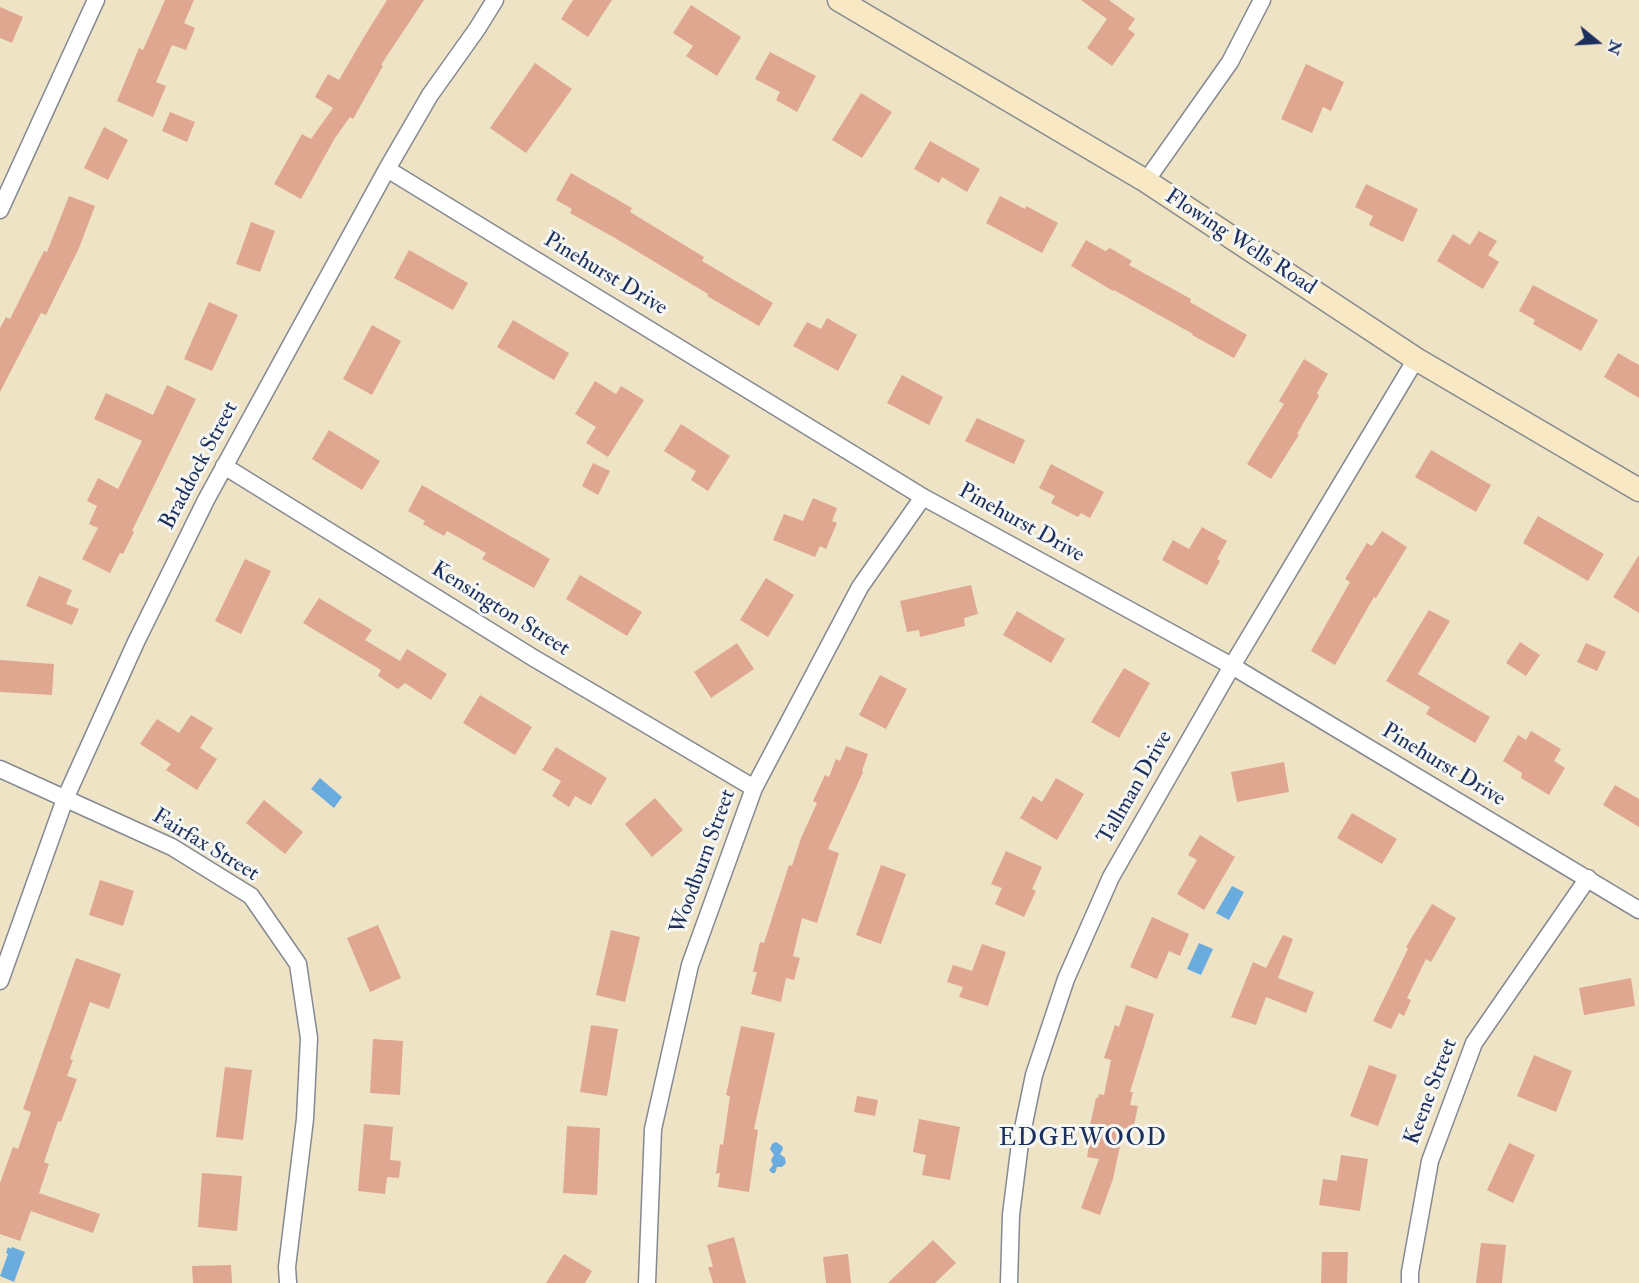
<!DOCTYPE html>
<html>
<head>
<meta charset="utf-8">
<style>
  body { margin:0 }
  #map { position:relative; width:1639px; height:1283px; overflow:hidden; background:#efe3c6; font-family:"IM FELL Double Pica",serif }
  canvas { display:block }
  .north { position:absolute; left:1567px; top:12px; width:60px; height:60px; -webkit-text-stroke:4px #f6f6f2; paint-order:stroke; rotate:108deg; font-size:16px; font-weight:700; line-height:24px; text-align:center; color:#1b2f5e }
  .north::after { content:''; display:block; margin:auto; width:21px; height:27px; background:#1b2f5e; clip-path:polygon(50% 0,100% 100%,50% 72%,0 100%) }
</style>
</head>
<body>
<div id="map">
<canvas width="1639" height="1283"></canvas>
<div class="north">N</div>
</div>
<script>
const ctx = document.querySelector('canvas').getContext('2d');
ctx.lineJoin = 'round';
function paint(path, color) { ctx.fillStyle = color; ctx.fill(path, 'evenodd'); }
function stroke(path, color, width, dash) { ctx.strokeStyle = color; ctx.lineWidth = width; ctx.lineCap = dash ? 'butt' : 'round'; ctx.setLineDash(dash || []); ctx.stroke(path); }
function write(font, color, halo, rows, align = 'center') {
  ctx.font = font + ' "IM FELL Double Pica",serif'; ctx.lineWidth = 6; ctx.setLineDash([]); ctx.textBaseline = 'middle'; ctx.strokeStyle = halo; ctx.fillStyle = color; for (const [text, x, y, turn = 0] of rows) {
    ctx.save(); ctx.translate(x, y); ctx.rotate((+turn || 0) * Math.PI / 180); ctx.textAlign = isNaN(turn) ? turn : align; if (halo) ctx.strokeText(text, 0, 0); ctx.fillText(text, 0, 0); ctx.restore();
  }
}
paint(new Path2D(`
  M 320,778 L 342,797 L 334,808 L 311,789 Z
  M 1232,886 L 1244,892 L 1229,920 L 1216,913 Z
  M 1199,943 L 1213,949 L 1201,975 L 1187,969 Z
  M 776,1142 L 782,1146 L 783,1149 L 780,1154 L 785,1158 L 786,1163 L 782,1167 L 777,1167 L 775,1173 L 772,1173 L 769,1170 L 773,1165 L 771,1160 L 774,1155 L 770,1149 L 772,1144 Z
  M 8,1247 L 11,1249 L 12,1247 L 25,1252 L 14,1282 L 0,1276 L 8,1254 L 6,1253 Z`), '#6aacde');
paint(new Path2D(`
  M 165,0 L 194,0 L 184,23 L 195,28 L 186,50 L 172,45 L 156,82 L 166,86 L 153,117 L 117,101 L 139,48 L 143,50 Z
  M 387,0 L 424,0 L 381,65 L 383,66 L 353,119 L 350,117 L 335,138 L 301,199 L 274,184 L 302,134 L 311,139 L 333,108 L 315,97 L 328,74 L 339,80 L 364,37 Z
  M 573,0 L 612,0 L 588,37 L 561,19 Z
  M 1081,0 L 1109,0 L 1135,19 L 1128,29 L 1135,34 L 1112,66 L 1087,48 L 1107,19 Z
  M 691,5 L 741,37 L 717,76 L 686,56 L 693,46 L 673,33 Z
  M 0,7 L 23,17 L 12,43 L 0,38 Z
  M 770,52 L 816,76 L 797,112 L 776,100 L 780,92 L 755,79 Z
  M 535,63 L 572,89 L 526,153 L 490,128 Z
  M 1306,64 L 1344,82 L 1331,111 L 1323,107 L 1312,133 L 1281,119 Z
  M 861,93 L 892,112 L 862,158 L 832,140 Z
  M 170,112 L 195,122 L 187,142 L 162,131 Z
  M 104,127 L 128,140 L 108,180 L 84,168 Z
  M 930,141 L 980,169 L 967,192 L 942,177 L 939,183 L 914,169 Z
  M 571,173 L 632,208 L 630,212 L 704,257 L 702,261 L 773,303 L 759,326 L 707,296 L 708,294 L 615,238 L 570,213 L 572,209 L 556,200 Z
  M 1366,184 L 1418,209 L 1403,242 L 1369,225 L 1373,216 L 1355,207 Z
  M 69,196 L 95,206 L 79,248 L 46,315 L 41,313 L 0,392 L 0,328 L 6,317 L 10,319 L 44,251 L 47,252 Z
  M 1000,196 L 1025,209 L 1026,206 L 1058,223 L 1042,253 L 986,223 Z
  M 251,222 L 275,231 L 260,272 L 236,264 Z
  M 1479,231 L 1497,241 L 1488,255 L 1499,262 L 1483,289 L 1437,261 L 1453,234 L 1470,245 Z
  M 1086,240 L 1105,251 L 1110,248 L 1132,261 L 1129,265 L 1191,299 L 1190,302 L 1247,335 L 1234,358 L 1192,335 L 1193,334 L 1114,290 L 1113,291 L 1071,266 Z
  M 409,250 L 468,283 L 453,310 L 394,278 Z
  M 1533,285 L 1598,320 L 1581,351 L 1533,324 L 1535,320 L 1519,311 Z
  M 209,302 L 238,315 L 212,371 L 184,359 Z
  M 827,318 L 857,335 L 838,371 L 793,346 L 807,322 L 821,329 Z
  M 513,320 L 569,353 L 554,380 L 497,347 Z
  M 372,325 L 401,341 L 372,395 L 343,379 Z
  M 1618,353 L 1639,365 L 1639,398 L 1604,377 Z
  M 1304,359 L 1328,374 L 1317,393 L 1319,396 L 1297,434 L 1299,435 L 1271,479 L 1247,464 L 1284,404 L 1279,401 Z
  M 902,375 L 943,397 L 929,425 L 887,403 Z
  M 595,381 L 616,394 L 621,386 L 644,400 L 608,457 L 586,443 L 596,427 L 575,414 Z
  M 167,385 L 196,399 L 132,531 L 134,532 L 123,554 L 120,553 L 110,573 L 82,559 L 98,528 L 89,524 L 97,506 L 87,501 L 98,478 L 118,489 L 142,441 L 94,419 L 106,393 L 153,415 Z
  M 977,418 L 1025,440 L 1014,464 L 965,441 Z
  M 681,424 L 730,456 L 708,491 L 691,480 L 696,471 L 664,451 Z
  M 329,430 L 380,461 L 362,490 L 312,459 Z
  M 1431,450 L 1491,485 L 1476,512 L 1415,477 Z
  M 593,463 L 610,471 L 598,495 L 582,486 Z
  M 1051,464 L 1104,492 L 1090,518 L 1081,513 L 1078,517 L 1051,503 L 1055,496 L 1039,488 Z
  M 422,485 L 550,559 L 534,588 L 482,559 L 486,553 L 447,531 L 444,536 L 423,524 L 425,521 L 408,511 Z
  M 813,498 L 837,508 L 832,521 L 837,523 L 826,549 L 820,546 L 815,557 L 773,540 L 784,514 L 803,521 Z
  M 1538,516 L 1604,554 L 1588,581 L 1523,543 Z
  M 1202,527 L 1227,541 L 1217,559 L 1220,561 L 1207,585 L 1162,560 L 1173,540 L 1189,549 Z
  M 1382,531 L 1407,547 L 1376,598 L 1374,597 L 1335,665 L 1311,651 L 1350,582 L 1345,579 L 1367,543 L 1372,546 Z
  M 1639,555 L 1639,613 L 1613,597 Z
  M 245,559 L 271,571 L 241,634 L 215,621 Z
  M 580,575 L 642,612 L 627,636 L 566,599 Z
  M 39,576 L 72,590 L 66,604 L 79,609 L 72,625 L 26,606 Z
  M 766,578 L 794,595 L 768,637 L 740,620 Z
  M 971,585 L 978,614 L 964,618 L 965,626 L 920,637 L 919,630 L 907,632 L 900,601 Z
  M 319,598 L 372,630 L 365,640 L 400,661 L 407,649 L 447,674 L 431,700 L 405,683 L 398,689 L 378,676 L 381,670 L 303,623 Z
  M 1429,610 L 1450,621 L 1418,674 L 1490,717 L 1475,743 L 1426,714 L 1430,707 L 1386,681 Z
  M 1017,611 L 1065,639 L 1051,663 L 1003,635 Z
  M 1520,642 L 1540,655 L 1526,676 L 1506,663 Z
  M 737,643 L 754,669 L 711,698 L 694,672 Z
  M 1586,643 L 1606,652 L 1597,671 L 1577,662 Z
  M 0,660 L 54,664 L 52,695 L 0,692 Z
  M 1124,668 L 1150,683 L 1119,738 L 1091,722 Z
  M 880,675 L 907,689 L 886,729 L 859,715 Z
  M 480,695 L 532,727 L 515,755 L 463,723 Z
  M 191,715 L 213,728 L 200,748 L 217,759 L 197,790 L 166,770 L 171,764 L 140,744 L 157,719 L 179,733 Z
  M 1531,731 L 1561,749 L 1554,761 L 1565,768 L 1549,795 L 1521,778 L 1522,773 L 1503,761 L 1518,735 L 1526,740 Z
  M 846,746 L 868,754 L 862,771 L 863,772 L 828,849 L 839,853 L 817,923 L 802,918 L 793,956 L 800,958 L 794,980 L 786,978 L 781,1002 L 751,994 L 757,972 L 753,972 L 760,942 L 764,943 L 789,865 L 792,866 L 801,838 L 817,803 L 813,801 L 825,775 L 829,777 L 836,759 L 840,761 Z
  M 556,747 L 607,778 L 591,805 L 575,796 L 569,807 L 552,796 L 561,781 L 542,770 Z
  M 1284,762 L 1289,792 L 1237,802 L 1231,772 Z
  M 1056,778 L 1084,794 L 1057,840 L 1020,818 L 1033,796 L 1042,802 Z
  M 1615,785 L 1639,799 L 1639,827 L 1603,805 Z
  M 655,798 L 683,830 L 652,857 L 625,824 Z
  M 264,800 L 303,832 L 285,854 L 246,823 Z
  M 1352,813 L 1397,839 L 1382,864 L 1337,838 Z
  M 1200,835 L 1235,857 L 1204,910 L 1177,894 L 1197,860 L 1188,855 Z
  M 1006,851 L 1042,867 L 1032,889 L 1036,891 L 1024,917 L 995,904 L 1002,888 L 991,884 Z
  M 881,865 L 906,874 L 881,944 L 856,935 Z
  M 100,880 L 134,891 L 123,926 L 89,915 Z
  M 1432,904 L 1456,918 L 1431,962 L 1426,959 L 1407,998 L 1411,1000 L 1404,1016 L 1399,1013 L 1391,1029 L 1373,1021 L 1408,949 L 1406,947 Z
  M 1152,917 L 1189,934 L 1180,956 L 1169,951 L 1157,979 L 1130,967 Z
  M 378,925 L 401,978 L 370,992 L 347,938 Z
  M 611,930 L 640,937 L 625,1002 L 596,995 Z
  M 1283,935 L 1293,939 L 1278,978 L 1314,992 L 1306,1013 L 1266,997 L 1256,1025 L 1231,1017 L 1253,962 L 1266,968 Z
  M 982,944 L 1006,952 L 988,1006 L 959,997 L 963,987 L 947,982 L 953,965 L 972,971 Z
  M 76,958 L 121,974 L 109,1009 L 90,1002 L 70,1059 L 73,1060 L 67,1076 L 77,1079 L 61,1122 L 58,1121 L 44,1162 L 49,1164 L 39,1193 L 100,1214 L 93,1233 L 31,1211 L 20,1241 L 0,1234 L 0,1183 L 13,1147 L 18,1149 L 31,1112 L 23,1109 Z
  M 1631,978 L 1635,1006 L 1584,1015 L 1579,988 Z
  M 1126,1005 L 1154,1014 L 1130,1092 L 1133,1092 L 1130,1105 L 1138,1106 L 1133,1130 L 1124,1128 L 1113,1179 L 1100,1215 L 1081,1208 L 1099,1159 L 1087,1157 L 1092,1130 L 1089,1130 L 1096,1098 L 1098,1098 L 1099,1094 L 1104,1095 L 1111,1060 L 1104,1058 L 1115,1025 L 1119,1027 Z
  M 591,1025 L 618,1029 L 607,1096 L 580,1092 Z
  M 741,1026 L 775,1033 L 754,1129 L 758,1130 L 749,1192 L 718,1187 L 720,1173 L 716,1174 L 720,1144 L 723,1145 L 730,1096 L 726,1095 Z
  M 373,1039 L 403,1041 L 400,1095 L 370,1093 Z
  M 1534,1055 L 1572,1071 L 1556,1112 L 1517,1096 Z
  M 1369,1065 L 1397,1075 L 1378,1126 L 1350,1116 Z
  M 225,1067 L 252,1070 L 243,1140 L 216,1137 Z
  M 857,1096 L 878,1100 L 875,1116 L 854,1112 Z
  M 919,1119 L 960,1127 L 950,1180 L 922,1175 L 926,1155 L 913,1152 Z
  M 364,1124 L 393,1127 L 390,1160 L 401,1161 L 399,1178 L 387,1177 L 385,1194 L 358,1191 Z
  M 567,1126 L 600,1128 L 597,1195 L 563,1193 Z
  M 1509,1143 L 1535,1155 L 1513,1203 L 1487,1190 Z
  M 1341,1155 L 1368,1159 L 1360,1211 L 1319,1205 L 1323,1179 L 1337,1181 Z
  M 202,1173 L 242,1176 L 237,1231 L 198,1227 Z
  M 734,1237 L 746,1283 L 713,1283 L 708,1267 L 713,1267 L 707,1245 Z
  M 933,1240 L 956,1263 L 935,1283 L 888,1283 Z
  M 1481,1243 L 1506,1245 L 1502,1283 L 1476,1283 Z
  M 1322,1252 L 1348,1252 L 1347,1283 L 1321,1283 Z
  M 564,1254 L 592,1271 L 585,1283 L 546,1283 Z
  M 848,1254 L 851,1283 L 826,1283 L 823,1257 Z
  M 231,1265 L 232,1283 L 193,1283 L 192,1266 Z`), '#dfa790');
const street = new Path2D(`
  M 387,169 L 923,497 L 1232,666 L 1639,910
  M 1146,181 L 1230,62 L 1262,0
  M 0,210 L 96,0
  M 224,466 L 532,657 L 754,788
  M 0,769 L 172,847 L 251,896 L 298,964 L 309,1038 L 305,1119 L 287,1267 L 288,1283
  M 0,981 L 65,799 L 136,642 L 206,500 L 387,169 L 430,95 L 477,29 L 495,0
  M 647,1283 L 653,1129 L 690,965 L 754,788 L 860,587 L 923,497
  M 1009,1283 L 1011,1215 L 1020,1143 L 1034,1075 L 1066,979 L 1111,877 L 1232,666 L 1416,359
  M 1410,1283 L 1410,1272 L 1430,1161 L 1474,1043 L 1588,878`);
const secondary = new Path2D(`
  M 839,0 L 1146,181 L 1416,359 L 1639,490`);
stroke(street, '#858992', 19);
stroke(secondary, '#858992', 25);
stroke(street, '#fff', 16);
stroke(secondary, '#f8e8c3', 22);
write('22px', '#1b2f5e', '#f6f6f2', [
  ["Flowing Wells Road",1240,243,33],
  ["Pinehurst Drive",605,275,31],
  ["Braddock Street",200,466,-62],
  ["Pinehurst Drive",1021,524,29],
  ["Kensington Street",500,610,32],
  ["Pinehurst Drive",1443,766,31],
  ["Tallman Drive",1136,788,-60],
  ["Fairfax Street",205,846,31],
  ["Woodburn Street",704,862,-70],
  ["Keene Street",1432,1092,-69]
]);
ctx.letterSpacing = '1.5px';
write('24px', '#1b2f5e', '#f6f6f2', [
  ["EDGEWOOD",1083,1140]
]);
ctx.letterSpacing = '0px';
</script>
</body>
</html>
